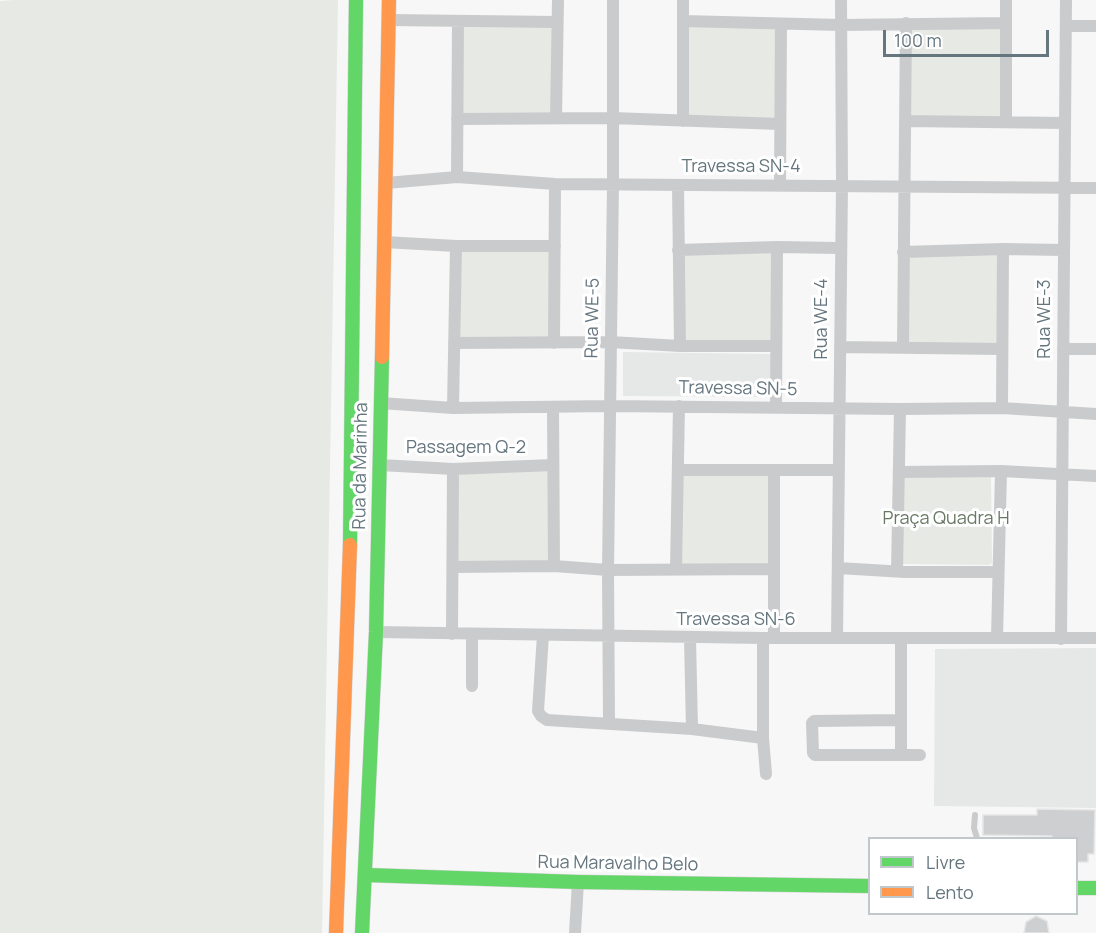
<!DOCTYPE html>
<html>
<head>
<meta charset="utf-8">
<style>
  body { margin:0 }
  #map { position:relative; width:1096px; height:933px; overflow:hidden; background:#f7f7f7; font-family:Manrope,sans-serif }
  canvas { display:block }
  .legend { position:absolute; left:868px; top:837px; width:210px; height:78px; box-sizing:border-box; background:#fff; border:2px solid #c1c8cc; margin:0; padding:8px 10px; list-style:none; font-size:18px; color:#65767f }
  .legend li { display:flex; align-items:center; gap:12px; height:30px }
  .legend b { width:30px; border:2px solid #c1c8cc }
  .scale { position:absolute; left:883px; top:30px; width:166px; height:27px; box-sizing:border-box; border:3px solid #65767f; border-top:0; padding-left:8px; font-size:18px; line-height:21px; white-space:nowrap; color:#65767f; -webkit-text-stroke:4px #fff; paint-order:stroke }
</style>
</head>
<body>
<div id="map">
<canvas width="1096" height="933"></canvas>
<ul class="legend">
<li><b style="height:8px;background:#63d668"></b>Livre</li>
<li><b style="height:8px;background:#ff974d"></b>Lento</li>
</ul>
<div class="scale">100 m</div>
</div>
<script>
const ctx = document.querySelector('canvas').getContext('2d');
ctx.lineJoin = 'round';
function paint(path, color) { ctx.fillStyle = color; ctx.fill(path, 'evenodd'); }
function stroke(path, color, width, dash) { ctx.strokeStyle = color; ctx.lineWidth = width; ctx.lineCap = dash ? 'butt' : 'round'; ctx.setLineDash(dash || []); ctx.stroke(path); }
function write(font, color, halo, rows, align = 'center') {
  ctx.font = font + ' Manrope,sans-serif'; ctx.lineWidth = 6; ctx.setLineDash([]); ctx.textBaseline = 'middle'; ctx.strokeStyle = halo; ctx.fillStyle = color; for (const [text, x, y, turn = 0] of rows) {
    ctx.save(); ctx.translate(x, y); ctx.rotate((+turn || 0) * Math.PI / 180); ctx.textAlign = isNaN(turn) ? turn : align; if (halo) ctx.strokeText(text, 0, 0); ctx.fillText(text, 0, 0); ctx.restore();
  }
}
paint(new Path2D(`
  M 623,352 L 771,354 L 772,397 L 623,396 Z
  M 1096,648 L 1096,808 L 934,806 L 935,649 Z`), '#e6e8e7');
paint(new Path2D(`
  M 15,0 L 338,0 L 322,933 L 0,933 L 0,1 Z
  M 458,21 L 557,22 L 556,118 L 457,119 Z
  M 683,21 L 781,24 L 780,124 L 683,121 Z
  M 906,23 L 1005,23 L 1006,122 L 905,121 Z
  M 456,246 L 555,246 L 554,343 L 454,343 Z
  M 777,247 L 776,346 L 680,346 L 678,250 Z
  M 1003,249 L 1002,349 L 903,348 L 903,252 Z
  M 553,465 L 554,566 L 453,567 L 453,469 Z
  M 678,470 L 774,470 L 774,569 L 676,569 Z
  M 911,474 L 991,474 L 992,563 L 989,565 L 901,564 L 904,478 Z`), '#e6e9e4');
const building = new Path2D(`
  M 1037,809 L 1095,810 L 1094,854 L 1088,854 L 1088,862 L 1077,862 L 1077,838 L 1052,838 L 1052,836 L 983,835 L 983,815 L 1037,815 Z
  M 1036,916 L 1047,921 L 1049,933 L 1024,933 L 1026,922 Z`);
paint(building, '#cecfd0');
stroke(building, '#e6e6e6', 1.5);
const fast = new Path2D(`
  M 350,545 L 356,0
  M 366,875 L 578,882 L 870,886
  M 1076,888 L 1096,888
  M 362,933 L 376,632 L 382,357`);
const slow = new Path2D(`
  M 382,357 L 389,0
  M 336,933 L 350,545`);
stroke(fast, '#d3d4d5', 15);
stroke(slow, '#d3d4d5', 15);
stroke(new Path2D(`
  M 975,815 L 974,828 L 977,838`), '#cacbcc', 6);
stroke(new Path2D(`
  M 1006,0 L 1006,122
  M 388,20 L 557,22
  M 683,21 L 841,25 L 1005,23
  M 1066,26 L 1096,26
  M 556,118 L 558,0
  M 457,119 L 612,118 L 780,124
  M 683,121 L 683,0
  M 905,121 L 1065,123
  M 457,177 L 458,21
  M 386,183 L 457,177 L 555,184 L 1096,188
  M 678,185 L 680,346
  M 780,185 L 781,24
  M 384,242 L 456,246 L 555,246
  M 678,250 L 777,247 L 840,248
  M 903,252 L 1003,249 L 1064,250
  M 454,343 L 610,342 L 680,346 L 776,346
  M 554,343 L 555,184
  M 840,347 L 1002,349
  M 903,348 L 906,23
  M 1063,349 L 1096,349
  M 380,403 L 453,408 L 609,406 L 900,409 L 1002,408 L 1096,414
  M 553,407 L 554,566
  M 776,407 L 777,247
  M 453,408 L 456,246
  M 1002,408 L 1003,249
  M 380,465 L 453,469 L 553,465
  M 678,470 L 838,470
  M 774,470 L 774,638
  M 900,472 L 1001,471 L 1096,476
  M 453,567 L 554,566 L 608,570 L 774,569
  M 838,568 L 905,572 L 998,572
  M 676,569 L 679,406
  M 897,571 L 900,409
  M 376,632 L 763,638 L 1096,638
  M 452,634 L 453,469
  M 543,635 L 538,711 L 541,716 L 547,720 L 692,729 L 763,738
  M 690,638 L 692,729
  M 763,638 L 763,738 L 766,774
  M 837,638 L 842,185 L 841,0
  M 901,638 L 901,754
  M 997,638 L 1001,471
  M 1061,639 L 1066,0
  M 472,686 L 472,634
  M 900,720 L 814,721 L 812,723 L 813,753 L 815,755 L 920,755
  M 609,724 L 608,570 L 613,183 L 613,0
  M 575,933 L 578,882`), '#cacbcc', 12);
stroke(fast, '#63d668', 14);
stroke(slow, '#ff974d', 14);
write('18px', '#65767f', '#fff', [
  ["Travessa SN-4",741,167],
  ["Rua WE-5",593,318,-89],
  ["Rua WE-4",822,319,-90],
  ["Rua WE-3",1045,319,-90],
  ["Travessa SN-5",738,389,1],
  ["Passagem Q-2",466,448],
  ["Rua da Marinha",361,466,-89],
  ["Travessa SN-6",736,620],
  ["Rua Maravalho Belo",618,864,1]
]);
write('18px', '#697864', '#fff', [
  ["Praça Quadra H",946,519]
]);
</script>
</body>
</html>
